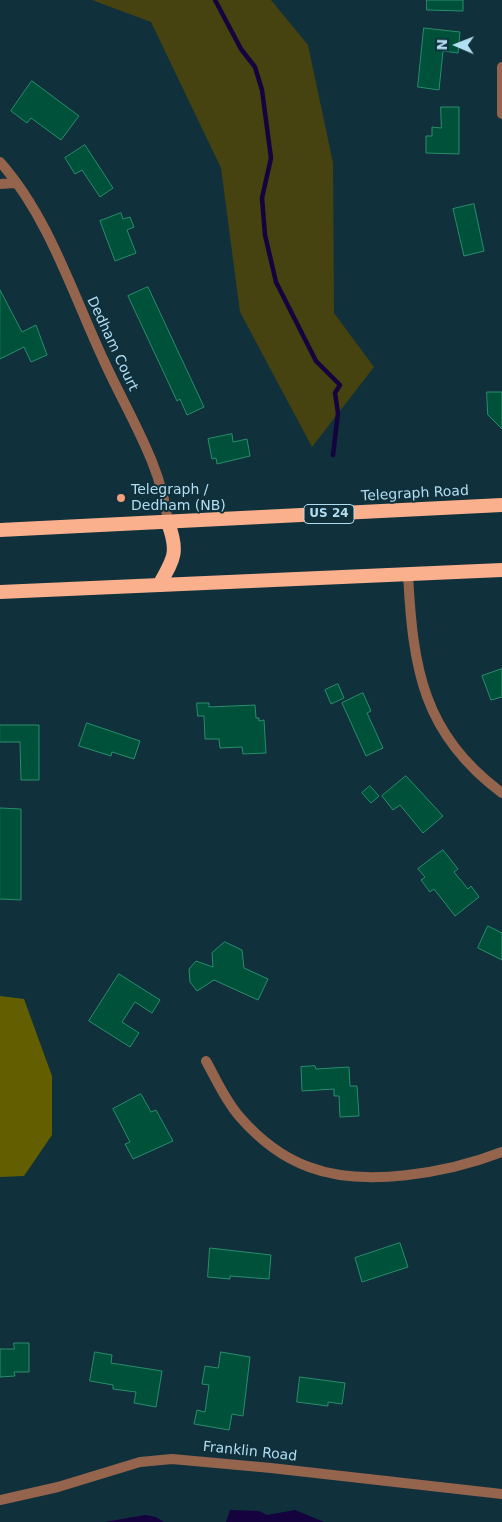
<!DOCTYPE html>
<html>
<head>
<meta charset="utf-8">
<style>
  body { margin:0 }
  #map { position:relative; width:502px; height:1522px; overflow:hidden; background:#10303c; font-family:"DejaVu Sans",sans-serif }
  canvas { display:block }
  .north { position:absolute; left:432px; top:20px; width:50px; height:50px; -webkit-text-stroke:4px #10303c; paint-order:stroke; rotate:271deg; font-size:14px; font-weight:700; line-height:20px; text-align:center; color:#b2def2 }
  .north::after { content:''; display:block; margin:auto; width:18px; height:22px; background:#b2def2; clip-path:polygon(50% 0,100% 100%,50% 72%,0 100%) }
</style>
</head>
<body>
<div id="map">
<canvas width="502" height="1522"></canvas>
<div class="north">N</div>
</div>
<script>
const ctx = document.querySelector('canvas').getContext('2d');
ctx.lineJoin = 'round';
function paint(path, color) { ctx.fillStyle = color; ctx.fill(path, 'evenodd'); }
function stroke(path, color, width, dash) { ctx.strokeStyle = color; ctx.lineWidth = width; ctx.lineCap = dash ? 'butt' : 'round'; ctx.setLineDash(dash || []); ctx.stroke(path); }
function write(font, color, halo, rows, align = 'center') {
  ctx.font = font + ' "DejaVu Sans",sans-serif'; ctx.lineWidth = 4; ctx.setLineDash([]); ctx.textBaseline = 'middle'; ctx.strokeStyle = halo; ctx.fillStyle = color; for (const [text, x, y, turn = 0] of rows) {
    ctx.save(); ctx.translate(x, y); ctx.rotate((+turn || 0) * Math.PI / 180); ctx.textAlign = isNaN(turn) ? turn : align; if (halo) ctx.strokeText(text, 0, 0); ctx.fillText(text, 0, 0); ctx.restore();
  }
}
paint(new Path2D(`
  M 92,0 L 271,0 L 308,45 L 333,163 L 334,313 L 374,367 L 312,447 L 240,312 L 221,168 L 151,22 Z`), '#464310');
paint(new Path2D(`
  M 0,996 L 24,999 L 52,1076 L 52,1135 L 24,1176 L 0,1177 Z`), '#635e00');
paint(new Path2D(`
  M 230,1510 L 259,1511 L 267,1515 L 295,1510 L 324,1522 L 226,1522 Z
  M 145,1515 L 156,1517 L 164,1522 L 105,1522 Z`), '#14033e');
stroke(new Path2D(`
  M 215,0 L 241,49 L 255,67 L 262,90 L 271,158 L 262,198 L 265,235 L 276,282 L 316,361 L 340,385 L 335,393 L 338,413 L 333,455`), '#14033e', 4.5);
const building = new Path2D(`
  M 427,0 L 463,0 L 463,11 L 427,10 Z
  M 424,28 L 460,32 L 458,53 L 443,51 L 439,90 L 418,87 Z
  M 32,81 L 79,116 L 61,140 L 31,118 L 27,123 L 11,111 Z
  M 441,107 L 459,107 L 459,154 L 426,153 L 426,136 L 432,136 L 432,127 L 441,128 Z
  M 85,145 L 113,188 L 100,197 L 82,170 L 75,174 L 65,158 Z
  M 474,204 L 484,251 L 464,256 L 453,209 Z
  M 121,213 L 123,219 L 130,217 L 134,227 L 127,230 L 136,253 L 115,261 L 100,221 Z
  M 148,287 L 204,407 L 187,415 L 180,399 L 177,401 L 128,296 Z
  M 0,290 L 22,332 L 36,325 L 47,355 L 31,362 L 24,347 L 0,359 Z
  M 487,392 L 502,392 L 502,429 L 488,415 Z
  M 232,434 L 233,442 L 247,439 L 250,456 L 217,464 L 216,458 L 212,459 L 208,439 Z
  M 502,669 L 502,697 L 491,700 L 482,676 Z
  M 338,684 L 344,698 L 331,704 L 325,690 Z
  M 363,693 L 371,711 L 367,713 L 383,748 L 366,756 L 342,703 Z
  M 197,703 L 209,703 L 209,707 L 255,705 L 256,718 L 259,718 L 259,721 L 264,720 L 266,753 L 243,754 L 242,747 L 220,748 L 219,739 L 205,739 L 204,716 L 198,716 Z
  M 87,723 L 140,741 L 134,759 L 112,752 L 111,756 L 79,746 Z
  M 0,725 L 39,725 L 39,780 L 21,780 L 20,742 L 0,742 Z
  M 406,776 L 443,816 L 423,833 L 400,805 L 393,810 L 382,796 Z
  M 370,786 L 379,796 L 371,803 L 362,793 Z
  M 0,808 L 21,809 L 21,900 L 0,899 Z
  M 443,850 L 458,869 L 454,872 L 468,889 L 471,886 L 479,897 L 455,916 L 434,889 L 430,892 L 421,880 L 425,877 L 418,869 Z
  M 488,926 L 502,933 L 502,960 L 478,948 Z
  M 225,942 L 242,950 L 244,968 L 268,979 L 258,1000 L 214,980 L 197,991 L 190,982 L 189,969 L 196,961 L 213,967 L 212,953 Z
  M 119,974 L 160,1000 L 152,1013 L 135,1002 L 122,1022 L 139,1033 L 130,1047 L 89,1021 Z
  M 315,1066 L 316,1069 L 349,1067 L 350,1086 L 357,1086 L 359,1116 L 340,1117 L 339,1096 L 334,1096 L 334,1089 L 302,1091 L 301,1067 Z
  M 141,1094 L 151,1112 L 156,1110 L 173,1141 L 133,1159 L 125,1144 L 130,1142 L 113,1109 Z
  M 400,1243 L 408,1267 L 362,1282 L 355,1258 Z
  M 210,1248 L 271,1255 L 269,1279 L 230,1276 L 230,1279 L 208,1277 Z
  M 14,1343 L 29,1343 L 29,1372 L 14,1372 L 15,1376 L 0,1377 L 0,1349 L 14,1349 Z
  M 95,1352 L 112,1355 L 111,1363 L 162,1371 L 156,1407 L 134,1403 L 136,1392 L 113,1389 L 113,1385 L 90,1381 Z
  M 221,1352 L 250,1357 L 243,1416 L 232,1414 L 229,1430 L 194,1424 L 197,1410 L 205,1412 L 209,1385 L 202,1384 L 205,1366 L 218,1368 Z
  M 300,1377 L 345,1383 L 342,1404 L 328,1402 L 328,1406 L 297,1402 Z`);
paint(building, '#00513a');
stroke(building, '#288e6c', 1);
stroke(new Path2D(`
  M 502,67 L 502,114
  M 0,162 C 49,217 73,295 104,361 C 128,414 162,465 168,523
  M 0,184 L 15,183
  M 408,574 C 413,668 422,733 502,793
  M 206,1061 C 216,1079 225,1100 239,1116 C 258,1138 281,1157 309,1167 C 364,1188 448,1173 502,1152`), '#95644d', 10);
stroke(new Path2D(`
  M 0,1500 L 58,1487 L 140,1462 L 172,1459 L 271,1468 L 502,1494`), '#95644d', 10);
stroke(new Path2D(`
  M 0,530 L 502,505
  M 159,585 C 174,559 179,552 168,523
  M 0,592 L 502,570`), '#fab08c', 14);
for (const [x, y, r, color] of [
  [121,498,5,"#f1a17c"]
]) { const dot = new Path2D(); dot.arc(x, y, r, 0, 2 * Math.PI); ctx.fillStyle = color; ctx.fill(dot); stroke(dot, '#10303c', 2); }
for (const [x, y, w] of [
  [329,514,50]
]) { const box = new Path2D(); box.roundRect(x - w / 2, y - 9.5, w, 19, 4); ctx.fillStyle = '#10303c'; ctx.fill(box); stroke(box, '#b2def2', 1); }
write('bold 12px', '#b2def2', null, [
  ["US 24",329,514]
]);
write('14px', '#b2def2', '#10303c', [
  ["Dedham Court",112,344,65],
  ["Telegraph Road",415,494,-3],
  ["Franklin Road",250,1452,6]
]);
write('14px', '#b2def2', '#10303c', [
  ["Telegraph /",131,490],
  ["Dedham (NB)",131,506]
], 'left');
</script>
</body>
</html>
